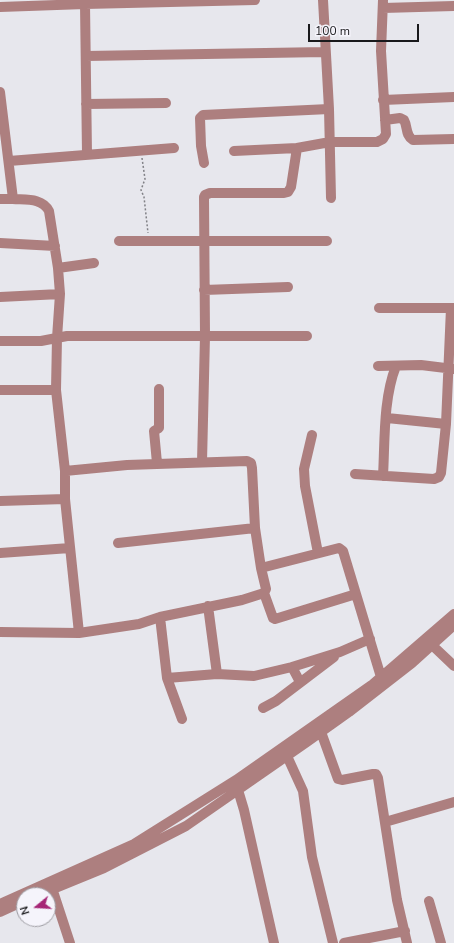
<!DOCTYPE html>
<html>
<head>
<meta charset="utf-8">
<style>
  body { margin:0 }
  #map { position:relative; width:454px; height:943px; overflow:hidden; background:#e7e7ed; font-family:"Nunito Sans",sans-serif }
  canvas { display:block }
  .north { position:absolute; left:16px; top:887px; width:40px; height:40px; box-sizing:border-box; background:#f5f4fb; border:1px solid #9d9ca2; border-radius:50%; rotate:252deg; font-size:11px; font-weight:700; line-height:16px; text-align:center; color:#19191c }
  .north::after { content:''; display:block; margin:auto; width:14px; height:18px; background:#a62676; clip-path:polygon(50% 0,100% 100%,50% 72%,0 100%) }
  .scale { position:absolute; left:308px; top:24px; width:111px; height:18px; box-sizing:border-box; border:2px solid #19191c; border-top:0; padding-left:5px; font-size:12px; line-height:14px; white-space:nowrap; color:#19191c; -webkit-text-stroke:3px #f5f4fb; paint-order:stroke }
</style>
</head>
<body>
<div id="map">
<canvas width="454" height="943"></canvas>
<div class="north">N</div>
<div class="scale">100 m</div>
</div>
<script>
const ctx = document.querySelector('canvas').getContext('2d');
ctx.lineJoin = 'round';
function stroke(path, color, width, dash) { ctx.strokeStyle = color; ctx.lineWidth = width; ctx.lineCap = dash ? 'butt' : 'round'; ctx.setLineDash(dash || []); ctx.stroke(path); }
stroke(new Path2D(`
  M 142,158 L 145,179 L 141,190 L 144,197 L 148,233`), '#818186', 1.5, [2, 2]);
stroke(new Path2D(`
  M 323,0 L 329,109 L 331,198
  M 85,4 L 87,154
  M 0,7 L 85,4 L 255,0
  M 383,8 L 454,6
  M 86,56 L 325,52
  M 0,92 L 13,199 C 27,200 42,198 49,211 L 58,268 L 60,294 L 57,338 L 56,390 L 65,471
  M 383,100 L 454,97
  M 86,104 L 166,103
  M 385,120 L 400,118 L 404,120 C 408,127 405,135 413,140 L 454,139
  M 234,151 L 297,148
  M 9,161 L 174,148
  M 204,163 L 201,146 L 200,118 L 203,115 L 329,109
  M 0,199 L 13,199
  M 119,241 L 327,241
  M 0,243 L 55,246
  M 58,268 L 94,263
  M 204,290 L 288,287
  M 0,297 L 60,294
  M 379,308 L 454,308
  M 0,341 L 41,341 L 67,336 L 307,336
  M 378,366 L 421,365 L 454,369
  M 0,390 L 56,390
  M 387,418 L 446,424
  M 312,435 L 304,469 L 305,486 L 318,553
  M 202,462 L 205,336 L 204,197 L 205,195 L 210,193 L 284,193 L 288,192 L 291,187 L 297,148 L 330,142 L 377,142 L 383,139 L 386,134 L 381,51 L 383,0
  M 157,463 L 154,431 L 159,428 L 159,389
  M 355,474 L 434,479 L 439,477 L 441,473 L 446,424 L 451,308
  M 383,476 C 385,441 383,399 396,366
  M 0,501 L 65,499
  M 118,543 L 255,528
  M 0,553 L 70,548
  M 261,568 L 266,589 L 264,593 L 242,600 L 160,617 L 139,624 L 79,633 L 65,499 L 65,471 L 127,465 L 247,461 L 251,463 L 252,468 L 255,528 L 261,568 L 339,548 L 343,551 L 381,677
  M 264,593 L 273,618 L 275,619 L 356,594
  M 208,606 L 217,674
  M 160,617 L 167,678 L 182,719
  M 0,632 L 79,633
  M 432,645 L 454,666
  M 167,678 L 217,674 L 254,676 L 292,667
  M 300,682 L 292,667 L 340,652 L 370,639
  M 263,708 L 276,701 L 334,657
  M 321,732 L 338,779 L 342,780 L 373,774 L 376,774 L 378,778 L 397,900 L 407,943
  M 287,756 L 303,791 L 312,857 L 333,943
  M 238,790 L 244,810 L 274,943
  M 385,822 L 454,802
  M 50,882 L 70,943
  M 38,895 L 104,868 L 186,826 L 307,742 L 349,712 L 412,663 L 454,625
  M 429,901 L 441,943
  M 0,904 L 134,844 L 236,780 L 373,684 L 454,614
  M 0,912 L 24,901
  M 344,943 L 405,931`), '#ad7f7f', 10);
</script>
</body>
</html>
